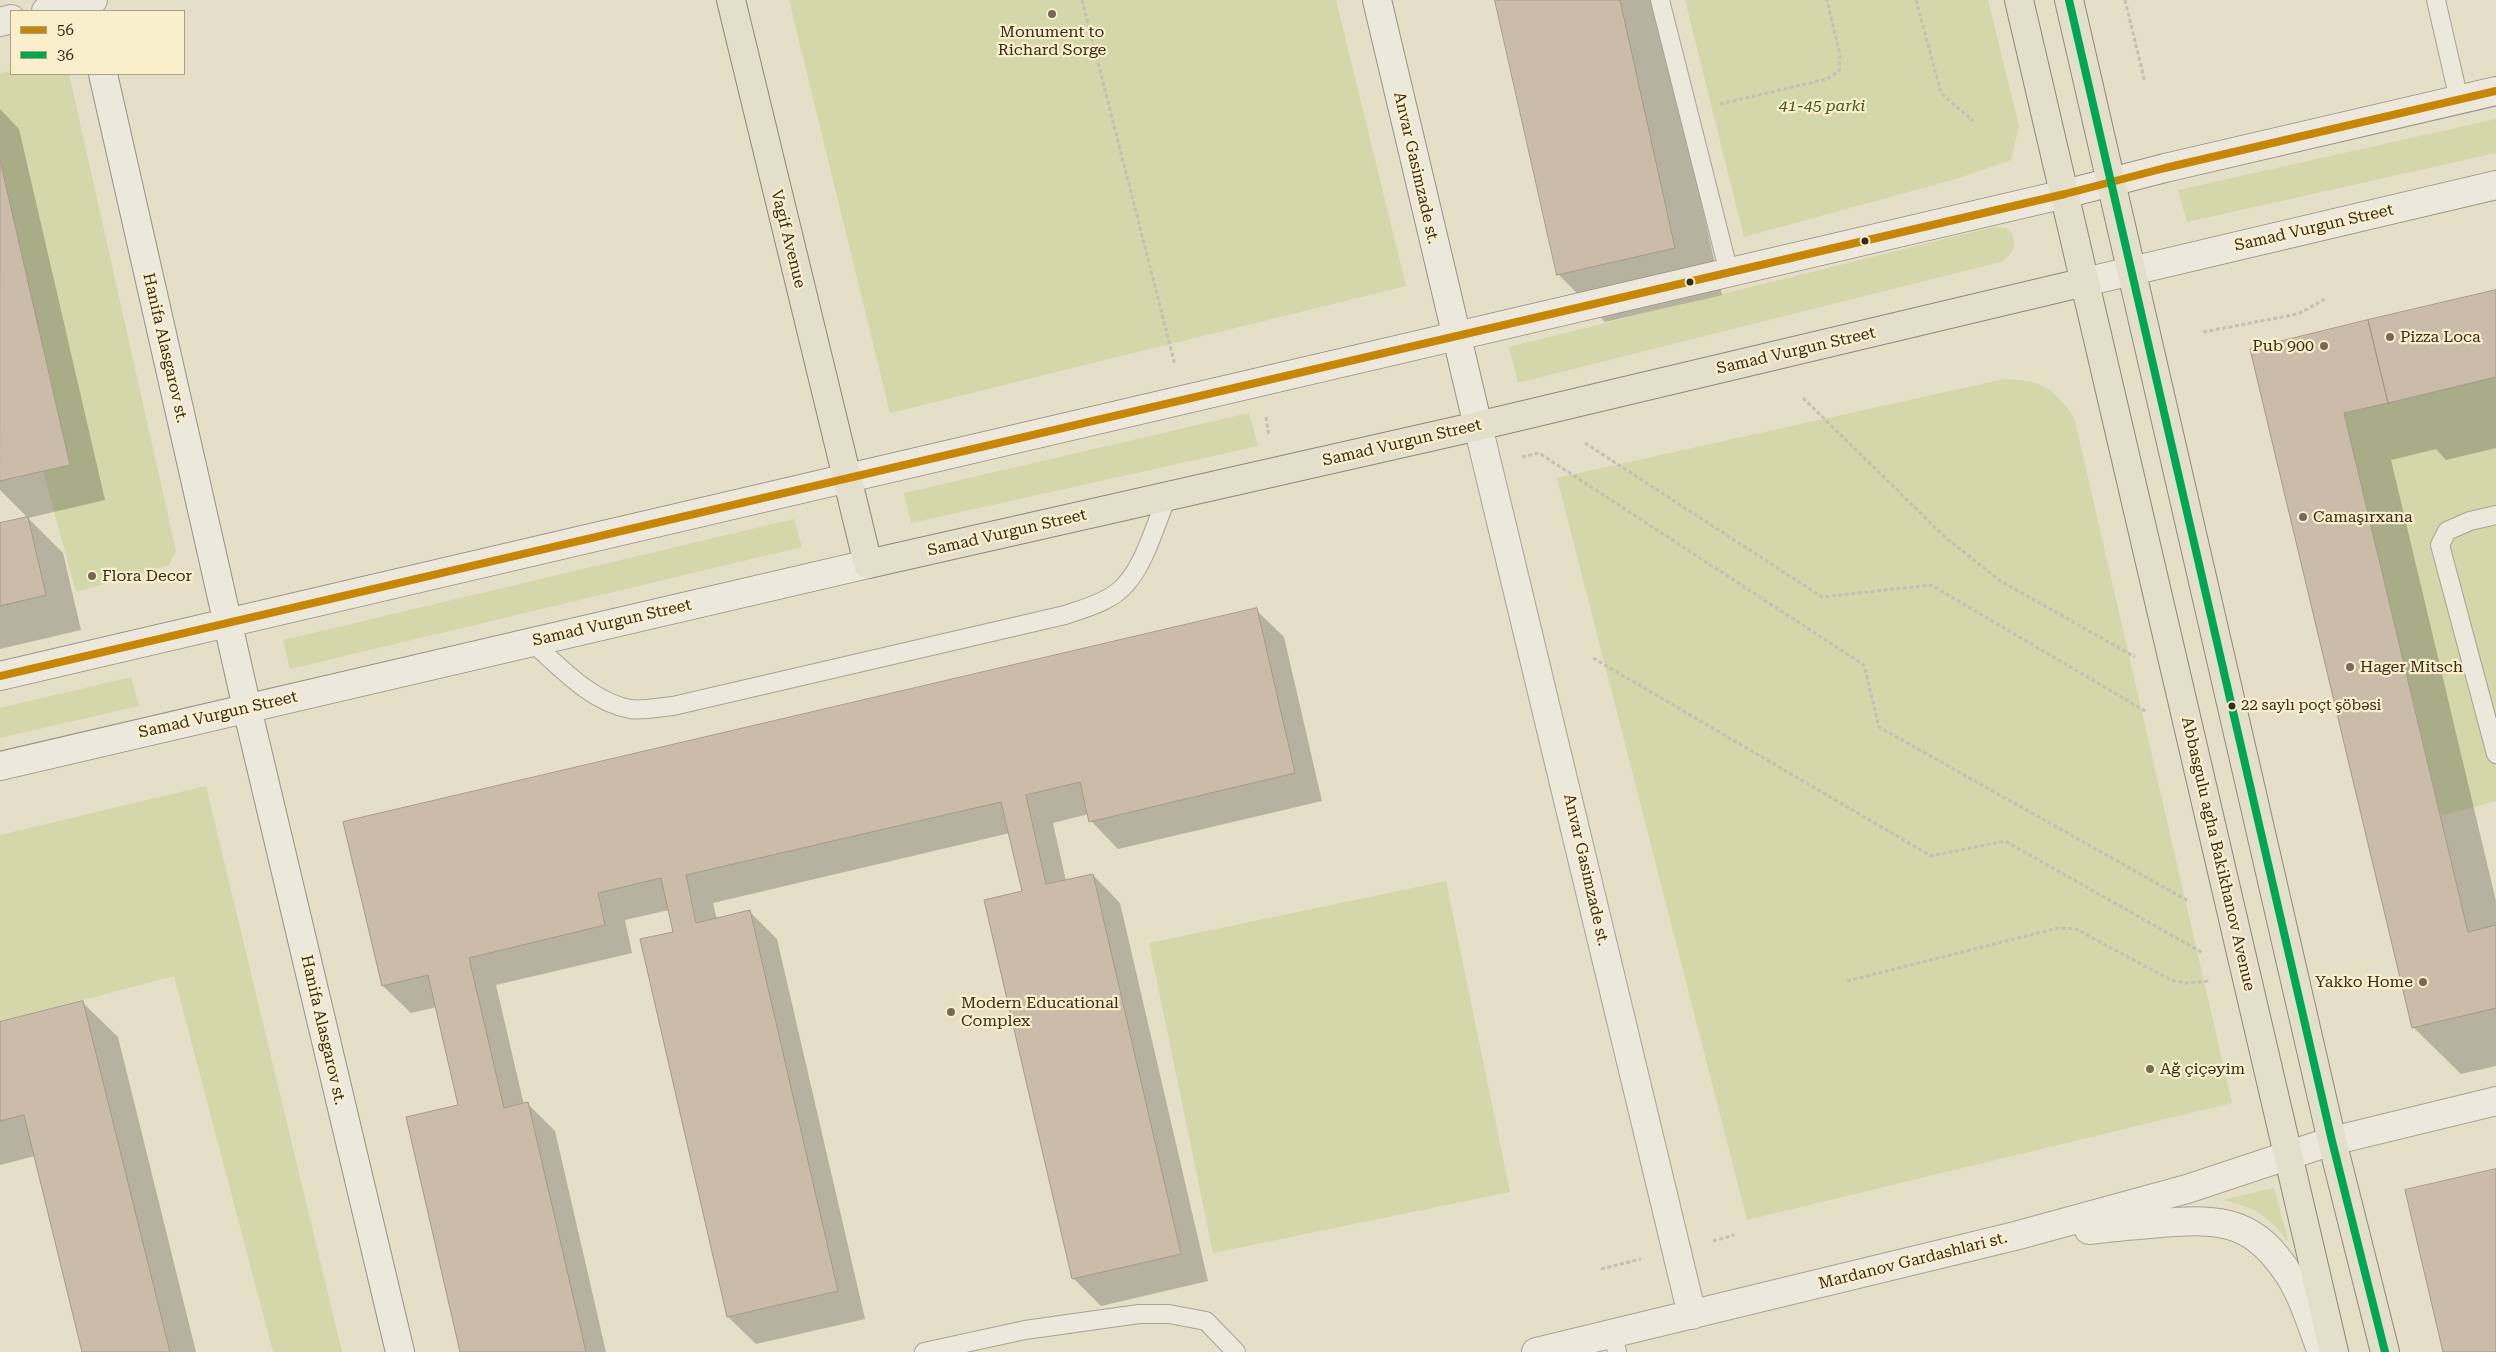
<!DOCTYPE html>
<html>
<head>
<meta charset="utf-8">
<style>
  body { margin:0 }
  #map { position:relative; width:2496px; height:1352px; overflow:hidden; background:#e5dfc8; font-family:"Roboto Serif",serif }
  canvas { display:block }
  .legend { position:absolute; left:10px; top:10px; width:175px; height:65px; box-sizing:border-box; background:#f9efcc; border:1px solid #aca185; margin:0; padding:6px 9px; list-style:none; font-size:15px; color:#382b1a }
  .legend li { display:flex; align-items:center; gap:10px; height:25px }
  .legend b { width:25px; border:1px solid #aca185 }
</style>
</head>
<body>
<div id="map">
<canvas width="2496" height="1352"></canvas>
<ul class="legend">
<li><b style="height:6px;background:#c78706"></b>56</li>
<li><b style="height:6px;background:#00a651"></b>36</li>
</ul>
</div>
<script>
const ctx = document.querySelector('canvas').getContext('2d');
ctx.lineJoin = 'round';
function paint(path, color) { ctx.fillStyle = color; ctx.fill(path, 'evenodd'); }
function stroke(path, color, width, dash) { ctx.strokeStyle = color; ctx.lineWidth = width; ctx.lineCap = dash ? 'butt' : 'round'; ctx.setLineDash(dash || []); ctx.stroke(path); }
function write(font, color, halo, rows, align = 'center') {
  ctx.font = font + ' "Roboto Serif",serif'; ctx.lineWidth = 4.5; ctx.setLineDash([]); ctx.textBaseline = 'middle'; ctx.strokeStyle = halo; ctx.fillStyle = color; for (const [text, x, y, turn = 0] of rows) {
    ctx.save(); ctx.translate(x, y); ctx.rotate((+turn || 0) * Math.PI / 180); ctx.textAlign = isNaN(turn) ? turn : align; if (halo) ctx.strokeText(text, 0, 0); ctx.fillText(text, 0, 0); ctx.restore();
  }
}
paint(new Path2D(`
  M 789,0 L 1336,0 L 1406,286 L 890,413 Z
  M 1685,0 L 1988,0 L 2019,126 L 2011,160 L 1956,179 L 1744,237 Z
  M 11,71 L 11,74 L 69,74 L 176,551 L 169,565 L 76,592 L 43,471 L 70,464 L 0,160 L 0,73 Z
  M 2496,119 L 2496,153 L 2187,222 L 2178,190 Z
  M 1993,227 L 2006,228 L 2012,233 C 2016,248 2014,253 2001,262 L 1518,383 L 1509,347 Z
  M 2496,377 L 2496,801 L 2441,816 L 2344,413 Z
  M 2004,379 C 2043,381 2051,386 2074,417 L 2232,1103 L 1747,1220 L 1557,478 Z
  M 1249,413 L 1258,446 L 911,523 L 904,493 Z
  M 794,519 L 802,547 L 290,669 L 283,640 Z
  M 131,677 L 139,706 L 0,738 L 0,708 Z
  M 206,786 L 342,1352 L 273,1352 L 174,976 L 0,1022 L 0,835 Z
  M 1446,881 L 1510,1192 L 1213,1253 L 1149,943 Z
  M 2274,1188 L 2289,1243 C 2269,1216 2255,1207 2222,1200 Z`), '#d3d7a9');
paint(new Path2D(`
  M 1497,0 L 1656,0 L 1722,295 L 1605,322 L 1558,274 Z
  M 0,109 L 19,129 L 105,500 L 28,518 L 0,490 Z
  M 2496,291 L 2496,448 L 2446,460 L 2436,449 L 2391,460 L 2496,901 L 2496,1066 L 2461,1074 L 2413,1027 L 2252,349 Z
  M 28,518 L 63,553 L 81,630 L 0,649 L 0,524 Z
  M 1256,610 L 1284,637 L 1322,801 L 1118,849 L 1091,821 L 1089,814 L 1053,823 L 1066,881 L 1093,875 L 1120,903 L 1208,1281 L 1101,1306 L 1073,1278 L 1024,892 L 1010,833 L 713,903 L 717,920 L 750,912 L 777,939 L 865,1319 L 756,1344 L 728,1317 L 641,940 L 675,933 L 669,910 L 625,920 L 632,953 L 496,985 L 524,1105 L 528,1104 L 555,1131 L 606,1352 L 461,1352 L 459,1106 L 437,1007 L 411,1013 L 383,986 L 345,823 Z
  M 82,1002 L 118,1037 L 196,1352 L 84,1352 L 35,1156 L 0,1165 L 0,1023 Z`), '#0003');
const building = new Path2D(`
  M 1495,0 L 1620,0 L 1675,248 L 1557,275 Z
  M 0,160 L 70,465 L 0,481 Z
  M 2496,290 L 2496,377 L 2388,403 L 2368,320 Z
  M 2368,320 L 2388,403 L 2344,413 L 2468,932 L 2496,925 L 2496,1008 L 2412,1028 L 2250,349 Z
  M 28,517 L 46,595 L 0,606 L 0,523 Z
  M 1257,608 L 1295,773 L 1089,822 L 1080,782 L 1026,795 L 1046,884 L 1093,874 L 1181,1254 L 1072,1279 L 984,900 L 1022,891 L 1001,802 L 686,875 L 696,923 L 750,910 L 838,1291 L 727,1317 L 640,939 L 673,932 L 661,878 L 598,893 L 605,925 L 469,958 L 504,1108 L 528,1102 L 586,1352 L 460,1352 L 406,1117 L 458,1105 L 428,975 L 382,986 L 343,822 Z
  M 83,1001 L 170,1352 L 82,1352 L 24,1115 L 0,1121 L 0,1022 Z
  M 2496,1169 L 2496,1352 L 2443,1352 L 2405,1190 Z`);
paint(building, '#cabca8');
stroke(building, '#a59a88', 1);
const lane = new Path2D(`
  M 1660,0 L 1729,273
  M 2436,0 L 2459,100
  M 2496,515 L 2470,521 L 2447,531 L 2440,545 L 2496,754
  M 531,641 C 559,666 591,702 630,709 C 643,711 660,707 673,706 L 1065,615 C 1086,608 1112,601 1126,584 C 1145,563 1156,523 1167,497
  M 1613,1334 L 1617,1352
  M 924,1352 L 1025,1330 L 1139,1314 L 1169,1314 L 1206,1321 L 1236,1352`);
const street = new Path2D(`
  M 46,11 L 93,0
  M 0,22 L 11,19
  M 1478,426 L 1692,1315
  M 2089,1230 C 2113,1227 2137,1225 2161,1223 C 2223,1218 2256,1221 2291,1278 C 2305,1300 2312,1328 2322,1352
  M 1536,1352 L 2015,1236 L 2187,1189 L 2332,1141 L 2496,1101`);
const secondary = new Path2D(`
  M 86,0 L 89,11
  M 1377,0 L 1478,426
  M 103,74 L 247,708 L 400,1352
  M 2085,282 L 2496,185
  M 0,676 L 2065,194 L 2165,168 L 2496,91
  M 0,766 L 868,564`);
const primary = new Path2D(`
  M 731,0 L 868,564 L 1478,426 L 2085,282
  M 2019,0 L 2334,1352
  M 2069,0 L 2332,1141 L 2385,1352`);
stroke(lane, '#aaa292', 20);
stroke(street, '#aaa292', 30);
stroke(secondary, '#999282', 30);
stroke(primary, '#8f8879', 30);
stroke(new Path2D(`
  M 1082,0 L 1175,365
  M 1916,0 L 1941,93 L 1973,121
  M 2125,0 L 2145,82
  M 1720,104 L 1827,79 L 1839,71 L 1840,55 L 1827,0
  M 2203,332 L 2298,314 L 2325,299
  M 1803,398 L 1946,538 L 1999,580 L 2135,657
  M 1266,417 L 1269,436
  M 1585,443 L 1822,597 L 1931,585 L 2147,712
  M 1522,457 L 1539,453 L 1864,665 L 1879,727 L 2190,902
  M 1593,658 L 1931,856 L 2005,841 L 2203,953
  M 1847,981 L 2058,928 L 2076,929 L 2171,980 L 2186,983 L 2209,981
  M 1713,1241 L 1734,1235
  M 1601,1269 L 1641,1259`), '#c5c0b2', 3, [4, 2.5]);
stroke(lane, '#ece8db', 18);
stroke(street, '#ece8db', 28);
stroke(secondary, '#ece8db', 28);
stroke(primary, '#e4dfcb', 28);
stroke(new Path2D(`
  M 0,676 L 2065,194 L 2165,168 L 2496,91`), '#c78706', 8);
stroke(new Path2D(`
  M 2069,0 L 2332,1141 L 2385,1352`), '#00a651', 8);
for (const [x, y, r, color] of [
  [1052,14,5,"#756a57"],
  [1865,241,4.5,"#382b1a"],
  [1690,282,4.5,"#382b1a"],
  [2390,337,5,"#756a57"],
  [2324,346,5,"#756a57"],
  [2303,517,5,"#756a57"],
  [92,576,5,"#756a57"],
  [2350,667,5,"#756a57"],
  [2232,706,4.5,"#382b1a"],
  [2423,982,5,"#756a57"],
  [951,1012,5,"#756a57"],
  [2150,1069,5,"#756a57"]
]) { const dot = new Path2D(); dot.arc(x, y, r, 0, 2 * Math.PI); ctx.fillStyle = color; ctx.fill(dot); stroke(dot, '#f9efcc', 2); }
write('15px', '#382b1a', '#f9efcc', [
  ["22 saylı poçt şöbəsi",2241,706]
], 'left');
write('16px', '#382b1a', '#f9efcc', [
  ["Monument to",1052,32,"center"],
  ["Richard Sorge",1052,50,"center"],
  ["Pizza Loca",2400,337],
  ["Pub 900",2314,346,"right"],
  ["Camaşırxana",2313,517],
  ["Flora Decor",102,576],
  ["Hager Mitsch",2360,667],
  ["Yakko Home",2413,982,"right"],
  ["Modern Educational",961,1003],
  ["Complex",961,1021],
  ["Ağ çiçəyim",2160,1069]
], 'left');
write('italic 16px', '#45571e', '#f9efcc', [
  ["41-45 parki",1822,106]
]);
write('16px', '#382b1a', '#f9efcc', [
  ["Anvar Gasimzade st.",1416,168,77],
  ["Samad Vurgun Street",2314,228,-13],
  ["Vagif Avenue",788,239,76],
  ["Hanifa Alasgarov st.",165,348,77],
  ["Samad Vurgun Street",1796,351,-13],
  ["Samad Vurgun Street",1402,443,-13],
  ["Samad Vurgun Street",1007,533,-13],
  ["Samad Vurgun Street",612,623,-13],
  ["Samad Vurgun Street",218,715,-13],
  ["Abbasgulu agha Bakikhanov Avenue",2218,854,77],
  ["Anvar Gasimzade st.",1586,870,77],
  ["Hanifa Alasgarov st.",323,1030,77],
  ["Mardanov Gardashlari st.",1913,1261,-14]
]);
</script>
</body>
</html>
